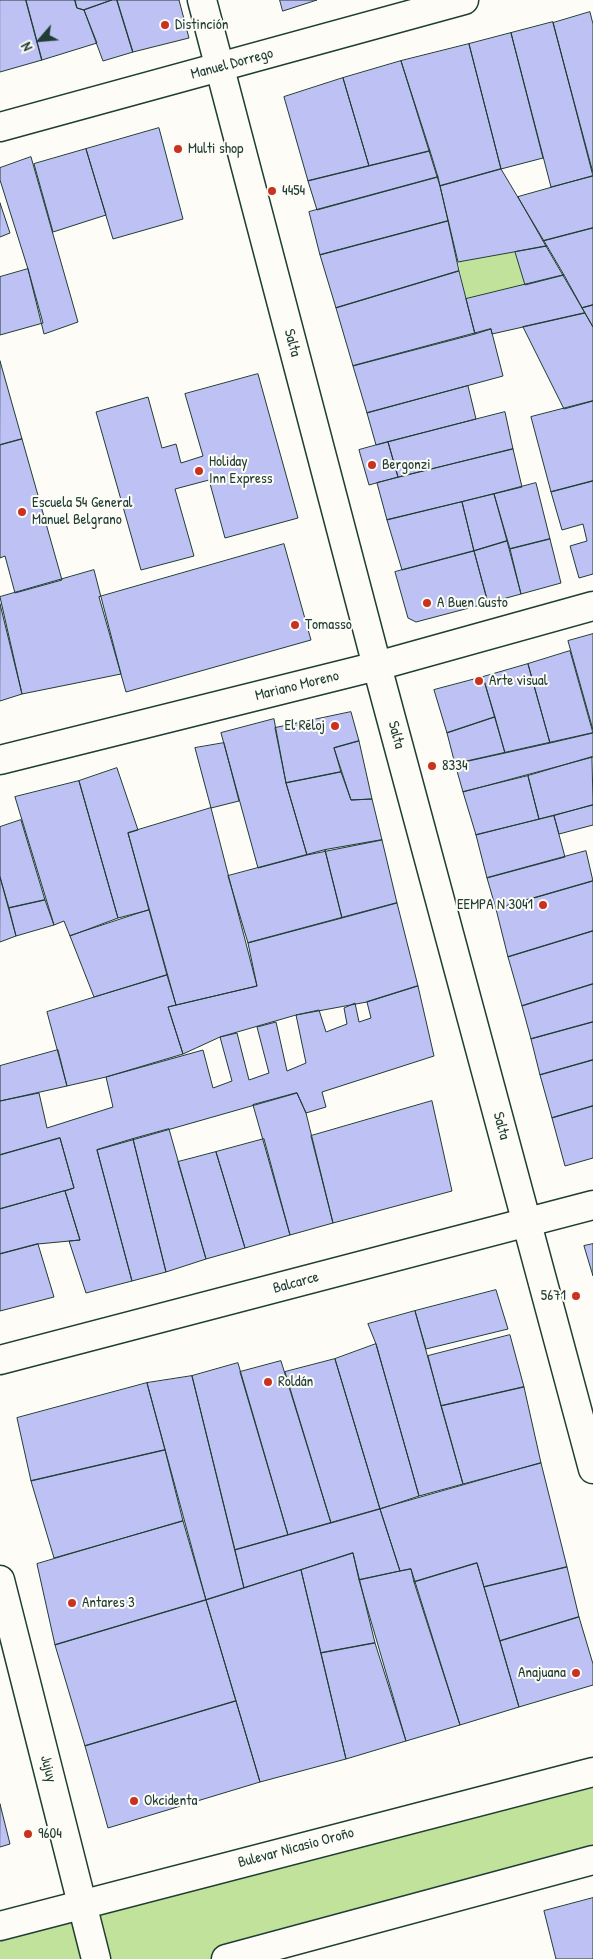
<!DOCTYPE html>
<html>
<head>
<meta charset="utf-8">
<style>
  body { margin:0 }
  #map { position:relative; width:593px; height:1959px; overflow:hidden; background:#fdfcf7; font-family:"Patrick Hand",sans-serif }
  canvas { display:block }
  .north { position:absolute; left:15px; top:15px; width:50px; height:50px; -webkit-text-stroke:4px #fdfcf7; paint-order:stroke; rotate:243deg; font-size:14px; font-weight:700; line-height:20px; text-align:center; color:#1f3d34 }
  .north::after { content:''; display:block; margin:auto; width:18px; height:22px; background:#1f3d34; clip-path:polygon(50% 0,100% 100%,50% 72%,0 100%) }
</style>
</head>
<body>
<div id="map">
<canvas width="593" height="1959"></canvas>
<div class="north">N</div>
</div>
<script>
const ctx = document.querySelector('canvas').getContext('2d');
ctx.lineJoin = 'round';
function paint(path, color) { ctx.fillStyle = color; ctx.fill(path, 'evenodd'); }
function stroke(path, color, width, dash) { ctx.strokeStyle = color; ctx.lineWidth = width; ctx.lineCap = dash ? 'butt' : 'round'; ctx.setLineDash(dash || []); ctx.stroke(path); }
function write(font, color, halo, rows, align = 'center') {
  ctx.font = font + ' "Patrick Hand",sans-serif'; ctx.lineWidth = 4; ctx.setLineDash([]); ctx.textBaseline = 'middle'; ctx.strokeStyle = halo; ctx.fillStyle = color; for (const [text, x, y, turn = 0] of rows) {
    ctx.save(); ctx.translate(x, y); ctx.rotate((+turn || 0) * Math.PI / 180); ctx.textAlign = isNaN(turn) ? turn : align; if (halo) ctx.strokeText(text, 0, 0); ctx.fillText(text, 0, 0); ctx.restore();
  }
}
paint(new Path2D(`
  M 515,252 L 525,285 L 466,299 L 458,262 Z
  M 593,1772 L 593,1860 L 226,1959 L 0,1959 L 0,1926 Z`), '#c0e29b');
const building = new Path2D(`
  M 0,0 L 26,0 L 42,60 L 0,72 Z
  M 26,0 L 75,0 L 77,8 L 84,10 L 97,43 L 42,60 Z
  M 75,0 L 112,0 L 84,10 L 77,8 Z
  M 112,0 L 117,0 L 133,52 L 103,61 L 84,10 Z
  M 117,0 L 179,0 L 189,38 L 133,52 Z
  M 280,0 L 317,0 L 283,11 Z
  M 590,12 L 593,24 L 593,173 L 553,23 Z
  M 553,22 L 593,176 L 551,187 L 511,33 Z
  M 511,33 L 543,158 L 501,169 L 469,44 Z
  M 469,44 L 501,169 L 440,186 L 401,61 Z
  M 401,61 L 430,151 L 369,166 L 343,78 Z
  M 343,78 L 369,166 L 308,181 L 284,97 Z
  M 159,128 L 183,219 L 113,239 L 86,149 Z
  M 86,149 L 106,215 L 53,232 L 34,164 Z
  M 430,151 L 438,177 L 317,210 L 308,181 Z
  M 31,157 L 78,322 L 44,334 L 28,269 L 0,180 L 0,168 Z
  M 501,169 L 547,246 L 458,262 L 440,186 Z
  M 593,176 L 593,228 L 543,241 L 518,197 Z
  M 438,177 L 448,221 L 320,255 L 309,212 Z
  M 0,203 L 10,233 L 0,237 Z
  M 448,221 L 459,271 L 336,308 L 320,255 Z
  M 593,228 L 593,305 L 582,308 L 543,241 Z
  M 547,246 L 564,275 L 525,285 L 515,252 Z
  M 28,269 L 43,323 L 0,335 L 0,277 Z
  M 459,271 L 475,334 L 353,366 L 336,308 Z
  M 564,275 L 585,313 L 492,334 L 491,329 L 475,334 L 466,299 Z
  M 593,305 L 593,327 L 582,308 Z
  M 585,313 L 593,327 L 593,401 L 564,409 L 523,327 Z
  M 491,329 L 503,376 L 367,413 L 353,366 Z
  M 0,361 L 22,439 L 0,445 Z
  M 258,374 L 298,518 L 225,538 L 209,480 L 175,489 L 194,556 L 141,570 L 96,412 L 148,397 L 162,448 L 176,444 L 181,463 L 203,456 L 185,394 Z
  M 468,386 L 476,419 L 376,445 L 367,413 Z
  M 593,401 L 593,481 L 551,492 L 531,417 Z
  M 505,412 L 513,449 L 398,477 L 388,442 Z
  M 22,439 L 62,580 L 15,593 L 5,556 L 0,558 L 0,445 Z
  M 388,442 L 398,477 L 369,485 L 359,450 Z
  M 513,449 L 522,487 L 387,520 L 377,483 Z
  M 593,481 L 593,574 L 579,578 L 570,546 L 587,541 L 583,524 L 562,530 L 551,492 Z
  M 536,483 L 550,539 L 510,549 L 494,494 Z
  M 494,494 L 507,541 L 474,551 L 462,502 Z
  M 462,502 L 474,551 L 402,570 L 387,520 Z
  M 550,539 L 561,583 L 521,594 L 510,549 Z
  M 507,541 L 521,594 L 488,603 L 474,551 Z
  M 284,544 L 311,640 L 126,692 L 99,597 Z
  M 474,551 L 488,603 L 416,622 L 408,618 L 395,572 Z
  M 94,570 L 121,674 L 22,694 L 0,597 Z
  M 0,604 L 22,694 L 0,701 Z
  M 593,634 L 593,730 L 568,641 Z
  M 570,651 L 593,733 L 550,743 L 528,664 Z
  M 528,664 L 550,743 L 505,753 L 483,677 Z
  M 483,677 L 495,717 L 447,733 L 434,690 Z
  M 351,712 L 359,741 L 334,748 L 341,772 L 286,783 L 275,728 Z
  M 495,717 L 505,753 L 455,764 L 447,733 Z
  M 274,719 L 286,783 L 307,855 L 258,868 L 221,733 Z
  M 593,733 L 593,757 L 463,792 L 455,764 Z
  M 359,741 L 372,799 L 351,800 L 334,748 Z
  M 224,743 L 239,801 L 211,808 L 195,748 Z
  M 592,757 L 593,805 L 539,819 L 528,776 Z
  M 117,768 L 138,830 L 128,833 L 149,910 L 118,918 L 79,781 Z
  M 341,772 L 351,800 L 372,799 L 382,840 L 307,855 L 286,783 Z
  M 528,776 L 539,819 L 476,835 L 463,792 Z
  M 79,781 L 118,918 L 70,936 L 64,921 L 54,925 L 15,797 Z
  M 593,805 L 593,825 L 559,834 L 554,816 Z
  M 211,808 L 257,986 L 176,1005 L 128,833 Z
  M 554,816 L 565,857 L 487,878 L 476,835 Z
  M 21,820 L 45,900 L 9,908 L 0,877 L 0,827 Z
  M 382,840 L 397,903 L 342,918 L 325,850 Z
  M 325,850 L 342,918 L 248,943 L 228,876 Z
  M 586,851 L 593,881 L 496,909 L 487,878 Z
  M 0,877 L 16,936 L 0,942 Z
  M 593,881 L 593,931 L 508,957 L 496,909 Z
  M 45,900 L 54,925 L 16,936 L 9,908 Z
  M 397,903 L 418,986 L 367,1002 L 296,1015 L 220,1037 L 183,1054 L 168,1007 L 257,986 L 248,943 Z
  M 149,910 L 167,975 L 94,997 L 70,936 Z
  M 593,931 L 593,984 L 522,1006 L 508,957 Z
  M 167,975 L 176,1005 L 168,1007 L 183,1054 L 106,1077 L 67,1086 L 47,1012 Z
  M 593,984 L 593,1022 L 531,1039 L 522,1006 Z
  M 418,986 L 434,1056 L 322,1092 L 326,1107 L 306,1113 L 297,1093 L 97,1150 L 132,1281 L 86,1293 L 69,1241 L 80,1240 L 65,1191 L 74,1188 L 60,1138 L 0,1155 L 0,1101 L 39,1093 L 47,1128 L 113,1107 L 106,1077 L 203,1050 L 213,1088 L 232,1081 L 220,1037 L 237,1033 L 249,1080 L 269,1073 L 257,1027 L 276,1022 L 287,1071 L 306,1063 L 296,1015 L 319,1010 L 326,1032 L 347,1024 L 344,1008 L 355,1003 L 359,1022 L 371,1018 L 367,1002 Z
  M 593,1022 L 593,1060 L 540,1075 L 531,1039 Z
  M 58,1050 L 67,1086 L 0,1101 L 0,1066 Z
  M 593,1060 L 593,1106 L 552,1118 L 540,1075 Z
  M 297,1093 L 306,1113 L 333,1223 L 290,1235 L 253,1105 Z
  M 432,1101 L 452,1191 L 333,1223 L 311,1136 Z
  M 593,1106 L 593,1158 L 565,1166 L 552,1118 Z
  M 169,1129 L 206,1259 L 166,1272 L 133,1139 Z
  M 60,1138 L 74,1188 L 0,1209 L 0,1155 Z
  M 133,1139 L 166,1272 L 132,1281 L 97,1150 Z
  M 264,1139 L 290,1235 L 245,1248 L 216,1152 Z
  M 216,1152 L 245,1248 L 206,1259 L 178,1162 Z
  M 65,1191 L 80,1240 L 38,1244 L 0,1254 L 0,1209 Z
  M 38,1244 L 54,1297 L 0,1311 L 0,1254 Z
  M 593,1244 L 593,1276 L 584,1246 Z
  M 496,1290 L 508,1329 L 426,1349 L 415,1311 Z
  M 415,1311 L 463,1484 L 419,1496 L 376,1344 L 368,1324 Z
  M 510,1335 L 524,1387 L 441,1406 L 428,1356 Z
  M 376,1344 L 419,1496 L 380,1509 L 335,1359 Z
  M 335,1359 L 380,1509 L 331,1523 L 285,1372 Z
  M 281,1361 L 331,1523 L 288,1535 L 240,1372 Z
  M 238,1363 L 288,1535 L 235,1550 L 192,1376 Z
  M 192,1376 L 244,1588 L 206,1600 L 147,1383 Z
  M 147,1383 L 165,1450 L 31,1481 L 17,1418 Z
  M 524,1387 L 541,1463 L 463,1484 L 441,1406 Z
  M 165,1450 L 183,1521 L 54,1558 L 31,1481 Z
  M 541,1463 L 567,1567 L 484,1587 L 477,1563 L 414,1582 L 411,1569 L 400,1571 L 380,1509 Z
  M 380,1509 L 400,1571 L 359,1580 L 353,1553 L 244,1588 L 235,1550 Z
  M 183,1521 L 206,1600 L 55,1645 L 37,1564 Z
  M 353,1553 L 375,1643 L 321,1653 L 301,1570 Z
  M 477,1563 L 519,1707 L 460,1725 L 414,1582 Z
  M 567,1567 L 579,1617 L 500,1641 L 484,1587 Z
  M 411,1569 L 460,1725 L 406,1741 L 359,1580 Z
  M 301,1570 L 346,1759 L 260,1782 L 206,1600 Z
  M 206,1600 L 236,1701 L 85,1746 L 55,1645 Z
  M 579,1617 L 593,1664 L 593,1685 L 519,1707 L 500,1641 Z
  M 375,1643 L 406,1741 L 346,1759 L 321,1653 Z
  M 236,1701 L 260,1782 L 108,1828 L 85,1746 Z
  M 0,1804 L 10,1844 L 0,1847 Z
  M 593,1898 L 593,1959 L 556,1959 L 544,1911 Z`);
paint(building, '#bdc1f3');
stroke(building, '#1f3d34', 1);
const minor = new Path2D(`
  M 0,127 L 464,0
  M 0,760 L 377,666 L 593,606
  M 0,1360 L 593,1205
  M 0,1580 L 96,1959`);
const major = new Path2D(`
  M 202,0 L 377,666 L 593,1469
  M 0,1926 L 593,1772
  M 226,1959 L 593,1860`);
stroke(minor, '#1f3d34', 31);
stroke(major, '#1f3d34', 31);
stroke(minor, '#fdfcf7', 28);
stroke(major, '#fdfcf7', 28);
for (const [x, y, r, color] of [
  [165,25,5,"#c8321e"],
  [178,149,5,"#c8321e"],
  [272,191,5,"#c8321e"],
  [372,465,5,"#c8321e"],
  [199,471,5,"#c8321e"],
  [22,512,5,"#c8321e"],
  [427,603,5,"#c8321e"],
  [295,625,5,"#c8321e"],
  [479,681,5,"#c8321e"],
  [335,726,5,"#c8321e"],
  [432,766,5,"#c8321e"],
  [543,905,5,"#c8321e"],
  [576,1296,5,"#c8321e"],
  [268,1382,5,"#c8321e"],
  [72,1603,5,"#c8321e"],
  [576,1673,5,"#c8321e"],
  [134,1801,5,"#c8321e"],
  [28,1834,5,"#c8321e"]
]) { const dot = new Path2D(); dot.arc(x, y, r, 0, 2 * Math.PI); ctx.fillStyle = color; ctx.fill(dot); stroke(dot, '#fdfcf7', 2); }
write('15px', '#1f3d34', '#fdfcf7', [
  ["Distinción",175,25],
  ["Multi shop",188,149],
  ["4454",282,191],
  ["Holiday",209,462],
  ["Inn Express",209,479],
  ["Bergonzi",382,465],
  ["Escuela 54 General",32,503],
  ["Manuel Belgrano",32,520],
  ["A Buen Gusto",437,603],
  ["Tomasso",305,625],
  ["Arte visual",489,681],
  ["El Reloj",325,726,"right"],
  ["8334",442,766],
  ["EEMPA N 3041",533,905,"right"],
  ["5671",566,1296,"right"],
  ["Roldán",278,1382],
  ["Antares 3",82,1603],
  ["Anajuana",566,1673,"right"],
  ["Okcidenta",144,1801],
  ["9604",38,1834]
], 'left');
write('15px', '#1f3d34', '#fdfcf7', [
  ["Manuel Dorrego",232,64,-15],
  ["Salta",292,343,75],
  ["Mariano Moreno",297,686,-14],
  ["Salta",396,735,75],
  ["Salta",501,1126,75],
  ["Balcarce",296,1283,-15],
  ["Jujuy",48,1769,76],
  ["Bulevar Nicasio Oroño",296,1848,-15]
]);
</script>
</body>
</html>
